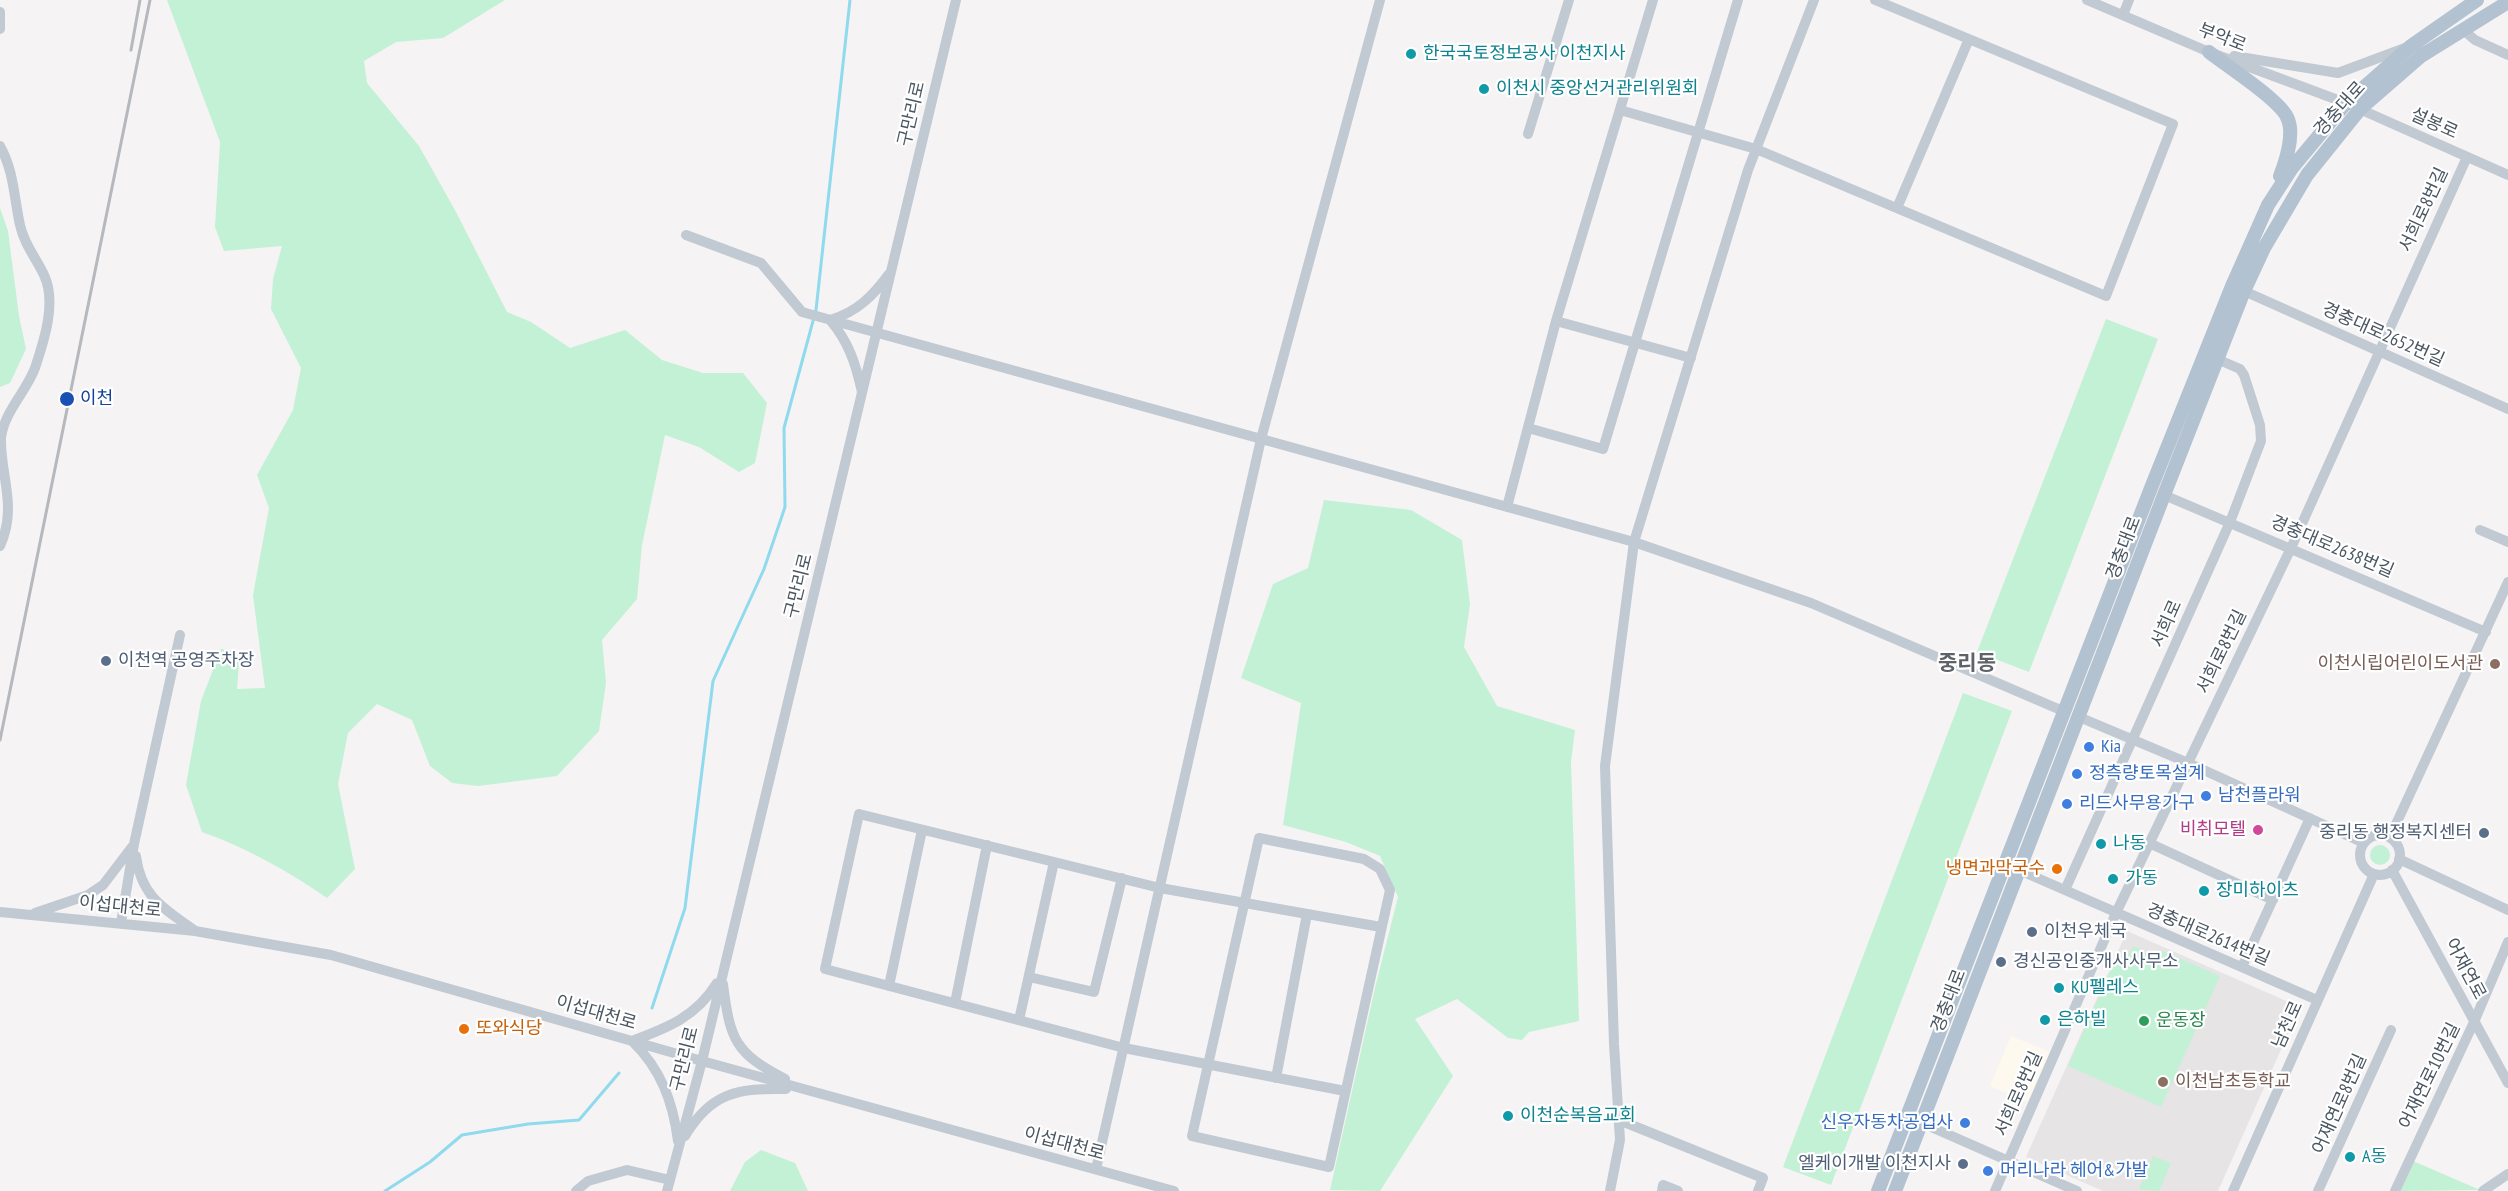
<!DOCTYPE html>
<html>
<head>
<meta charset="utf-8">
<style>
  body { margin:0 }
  canvas { display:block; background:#f5f3f3 }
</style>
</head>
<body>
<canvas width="2508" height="1191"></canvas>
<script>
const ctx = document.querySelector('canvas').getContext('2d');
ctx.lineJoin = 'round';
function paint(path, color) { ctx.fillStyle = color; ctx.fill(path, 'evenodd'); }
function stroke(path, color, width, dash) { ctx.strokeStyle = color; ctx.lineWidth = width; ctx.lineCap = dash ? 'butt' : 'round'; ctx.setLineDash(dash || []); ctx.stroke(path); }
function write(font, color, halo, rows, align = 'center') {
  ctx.font = font + ' "PT Sans Narrow","Noto Sans KR",sans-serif'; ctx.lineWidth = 4.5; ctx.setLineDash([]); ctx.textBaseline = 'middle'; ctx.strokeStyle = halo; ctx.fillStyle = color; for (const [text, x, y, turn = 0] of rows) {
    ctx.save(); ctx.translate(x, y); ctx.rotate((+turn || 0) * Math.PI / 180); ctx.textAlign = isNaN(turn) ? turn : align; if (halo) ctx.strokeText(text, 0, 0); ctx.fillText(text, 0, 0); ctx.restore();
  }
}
paint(new Path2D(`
  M 2011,1036 L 2050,1052 L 2028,1102 L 1990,1086 Z`), '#fdf9ef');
paint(new Path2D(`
  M 2127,931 L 2300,1007 L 2218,1191 L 2103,1191 L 2026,1157 Z`), '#e6e4e5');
paint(new Path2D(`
  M 167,0 L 505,0 L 443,38 L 396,42 L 364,61 L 367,83 L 419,146 L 456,212 L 507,312 L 531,322 L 570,348 L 625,330 L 662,360 L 703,373 L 743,373 L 767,403 L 755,463 L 739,472 L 699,447 L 665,435 L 642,545 L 637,599 L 602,640 L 606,683 L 599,731 L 557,776 L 478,786 L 452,783 L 430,766 L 412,720 L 377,704 L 348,733 L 338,784 L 355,869 L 327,898 C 288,871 247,848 202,832 L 186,785 L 201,701 L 221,649 L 240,652 L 237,689 L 265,688 L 253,595 L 269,508 L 257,475 L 293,410 L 301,368 L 271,309 L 273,279 L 282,246 L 224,251 L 215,227 L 220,142 Z
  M 0,208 L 8,231 L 19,316 L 26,349 L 10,383 L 0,387 Z
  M 2106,319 L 2158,339 L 2029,672 L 1977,652 Z
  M 1324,500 L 1411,510 L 1462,540 L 1470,604 L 1464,647 L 1497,706 L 1575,730 L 1571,762 L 1579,1021 L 1529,1032 L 1522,1040 L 1508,1038 L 1457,999 L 1415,1019 L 1453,1076 L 1380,1191 L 1330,1190 L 1375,988 L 1398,897 L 1380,856 L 1346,842 L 1283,825 L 1301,703 L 1241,678 L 1273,584 L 1308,568 Z
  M 1963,693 L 2012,711 L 1831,1185 L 1783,1167 Z
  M2370 855a10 10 0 1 1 20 0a10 10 0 1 1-20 0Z
  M 2133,946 L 2159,958 L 2163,951 L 2220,976 L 2161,1107 L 2068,1066 L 2116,958 L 2126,962 Z
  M 761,1150 L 795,1163 L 808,1191 L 730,1191 L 745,1162 Z
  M 2153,1156 L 2171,1163 L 2159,1191 L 2139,1189 Z
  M 2413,1161 L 2480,1190 L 2400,1191 Z`), '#c3f1d5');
stroke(new Path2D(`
  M 652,1008 L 685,908 L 713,681 L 764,569 L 785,507 L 784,428 L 816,310 L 850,0
  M 385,1191 L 430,1162 L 462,1135 L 528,1124 L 579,1120 L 619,1073`), '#90daee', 3);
stroke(new Path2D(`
  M 2087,0 L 2209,52 L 2346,103 L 2508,175
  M 0,12 L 0,29
  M 2123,15 L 2129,0
  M 2462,29 L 2475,40 L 2508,55
  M 2234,56 L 2338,73 L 2405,48
  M 1620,110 L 1756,149 L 2106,296 L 2173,124 L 1875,0
  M 1528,134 L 1569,0
  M 0,146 C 14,171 14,198 20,225 C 24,244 36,258 44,275 C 57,302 44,341 35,368 C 26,392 4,412 1,438 C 0,476 18,506 0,546
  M 1897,208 L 1969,39
  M 686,235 L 761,263 L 802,312 L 1634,542 L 1811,603 L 2063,711
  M 2244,291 L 2508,409
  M 830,320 C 849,342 856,365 862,392
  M 830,320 C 857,312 873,296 889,274
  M 1556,321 L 1691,358
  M 1528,428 L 1603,449 L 1738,0
  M 2164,495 L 2486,632
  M 1507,507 L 1556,321 L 1653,0
  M 2480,530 L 2508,542
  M 2079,717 L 2186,762 L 2364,843
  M2360 855a20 20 0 1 1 40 0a20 20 0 1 1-40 0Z
  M 2390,837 L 2508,582
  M 1259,838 L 1364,859 L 1380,869 L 1390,890 L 1329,1167 L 1192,1136 Z
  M 2149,843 L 2273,900
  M 136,856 C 141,896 163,908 194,930
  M 2399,859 L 2508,910
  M 2019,870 L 2317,1000
  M 2392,870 L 2508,1083
  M 2065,890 L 2230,522 L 2261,441 L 2260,425 L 2244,375 L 2240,369 L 2217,359
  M 0,912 L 195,931 L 331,955 L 702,1061 L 1174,1191
  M 35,913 L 88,895 L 103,885 L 132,847
  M 121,923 L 134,844 L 180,635
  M 2242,967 L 2310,818
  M 1029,977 L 1094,992 L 1122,878
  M 723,984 C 730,1040 735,1053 785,1079
  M 889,986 L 922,830
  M 955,1003 L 987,845
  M 1019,1020 L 1054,862
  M 1276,1078 L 1307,914
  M 1345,1091 L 1124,1048 L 825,969 L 859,814 L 1160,888 L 1381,927
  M 1619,1120 L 1763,1178 L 1758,1191
  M 1922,1123 L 2077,1191
  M 685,1136 C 711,1092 739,1088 786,1089
  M 678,1141 C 673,1102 661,1069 632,1041 C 667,1028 696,1017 717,983
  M 1096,1169 L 1261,439 L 1380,0
  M 576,1191 L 588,1181 L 627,1170 L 670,1180
  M 667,1191 L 702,1061 L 956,0
  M 1610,1191 L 1620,1140 L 1614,1044 L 1605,766 L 1634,542 L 1748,170 L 1814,0
  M 1662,1191 L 1663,1185 L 1678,1191
  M 1995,1191 L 2116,913 L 2291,548 L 2467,157
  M 2233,1191 L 2374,874
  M 2318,1191 L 2391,1030
  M 2395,1191 L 2474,1022 L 2508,942
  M 2483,1191 L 2508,1174`), '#c1cad2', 10);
stroke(new Path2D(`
  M 2209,52 C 2227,66 2278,99 2287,117 C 2295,133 2286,161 2280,176
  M 1878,1191 L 2151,488 L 2232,286 L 2268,205 L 2292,168 L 2346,103 L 2411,46 L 2477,0
  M 1895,1191 L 2164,495 L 2244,291 L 2264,248 L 2307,175 L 2360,109 L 2421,56 L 2508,2`), '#b3c2d1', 14);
stroke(new Path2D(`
  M 131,50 L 140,0
  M 0,740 L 150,0`), '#b5b8bd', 3);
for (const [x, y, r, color] of [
  [1411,54,6,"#0f9aa8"],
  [1484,89,6,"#0f9aa8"],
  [67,399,8,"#1a4fb4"],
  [106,661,6,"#5c6f8a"],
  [2495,664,6,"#8d6e63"],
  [2089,747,6,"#3f7fe0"],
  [2077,774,6,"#3f7fe0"],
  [2206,796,6,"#3f7fe0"],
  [2067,804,6,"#3f7fe0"],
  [2258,830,6,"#d1479c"],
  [2484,833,6,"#5c6f8a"],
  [2101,844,6,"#0f9aa8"],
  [2057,869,6,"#e8710a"],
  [2113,879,6,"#0f9aa8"],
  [2204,891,6,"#0f9aa8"],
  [2032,932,6,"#5c6f8a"],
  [2001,962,6,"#5c6f8a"],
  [2059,988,6,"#0f9aa8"],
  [2045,1020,6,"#0f9aa8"],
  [2144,1021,6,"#2e9e5b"],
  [464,1029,6,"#e8710a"],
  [2163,1082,6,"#8d6e63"],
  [1508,1116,6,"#0f9aa8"],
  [1965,1123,6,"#3f7fe0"],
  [2350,1157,6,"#0f9aa8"],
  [1963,1164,6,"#5c6f8a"],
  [1988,1171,6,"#3f7fe0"]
]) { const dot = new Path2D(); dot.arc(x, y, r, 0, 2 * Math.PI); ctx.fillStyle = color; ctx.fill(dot); stroke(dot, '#fff', 2); }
write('18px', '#4a5661', '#fff', [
  ["부악로",2222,38,21],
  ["경충대로",2340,109,-48],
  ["구만리로",912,114,-77],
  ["설봉로",2434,124,24],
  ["서희로8번길",2424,210,-65],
  ["경충대로2652번길",2383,335,24],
  ["경충대로2638번길",2332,547,23],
  ["경충대로",2124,548,-69],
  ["구만리로",799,586,-76],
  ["서희로",2167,624,-66],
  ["서희로8번길",2222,652,-64],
  ["이섭대천로",120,907,6],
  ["경충대로2614번길",2208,935,23],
  ["어재연로",2465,969,62],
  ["경충대로",1949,1001,-69],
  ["이섭대천로",596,1013,16],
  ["남천로",2288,1025,-66],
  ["구만리로",685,1059,-76],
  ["어재연로10번길",2430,1076,-64],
  ["서희로8번길",2019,1094,-66],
  ["어재연로8번길",2340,1104,-66],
  ["이섭대천로",1064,1144,15]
]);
write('18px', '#0d838f', '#fff', [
  ["한국국토정보공사 이천지사",1423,54],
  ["이천시 중앙선거관리위원회",1496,89],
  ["나동",2113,844],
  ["가동",2125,879],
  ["장미하이츠",2216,891],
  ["KU펠레스",2071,988],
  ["은하빌",2057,1020],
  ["이천순복음교회",1520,1116],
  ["A동",2362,1157]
], 'left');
write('18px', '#164399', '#fff', [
  ["이천",80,399]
], 'left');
write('18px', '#4e5e75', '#fff', [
  ["이천역 공영주차장",118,661],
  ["중리동 행정복지센터",2472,833,"right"],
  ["이천우체국",2044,932],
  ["경신공인중개사사무소",2013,962],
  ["엘케이개발 이천지사",1951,1164,"right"]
], 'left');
write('18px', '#785e54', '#fff', [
  ["이천시립어린이도서관",2483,664],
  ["이천남초등학교",2175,1082,"left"]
], 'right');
write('18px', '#366cbe', '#fff', [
  ["Kia",2101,747],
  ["정측량토목설계",2089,774],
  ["남천플라워",2218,796],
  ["리드사무용가구",2079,804],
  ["신우자동차공업사",1953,1123,"right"],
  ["머리나라 헤어&가발",2000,1171]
], 'left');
write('18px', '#b23c85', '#fff', [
  ["비취모텔",2246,830]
], 'right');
write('18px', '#c56008', '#fff', [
  ["냉면과막국수",2045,869],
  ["또와식당",476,1029,"left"]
], 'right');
write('18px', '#27864d', '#fff', [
  ["운동장",2156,1021]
], 'left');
write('bold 21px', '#5f6368', '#fff', [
  ["중리동",1967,664]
]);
</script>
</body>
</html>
